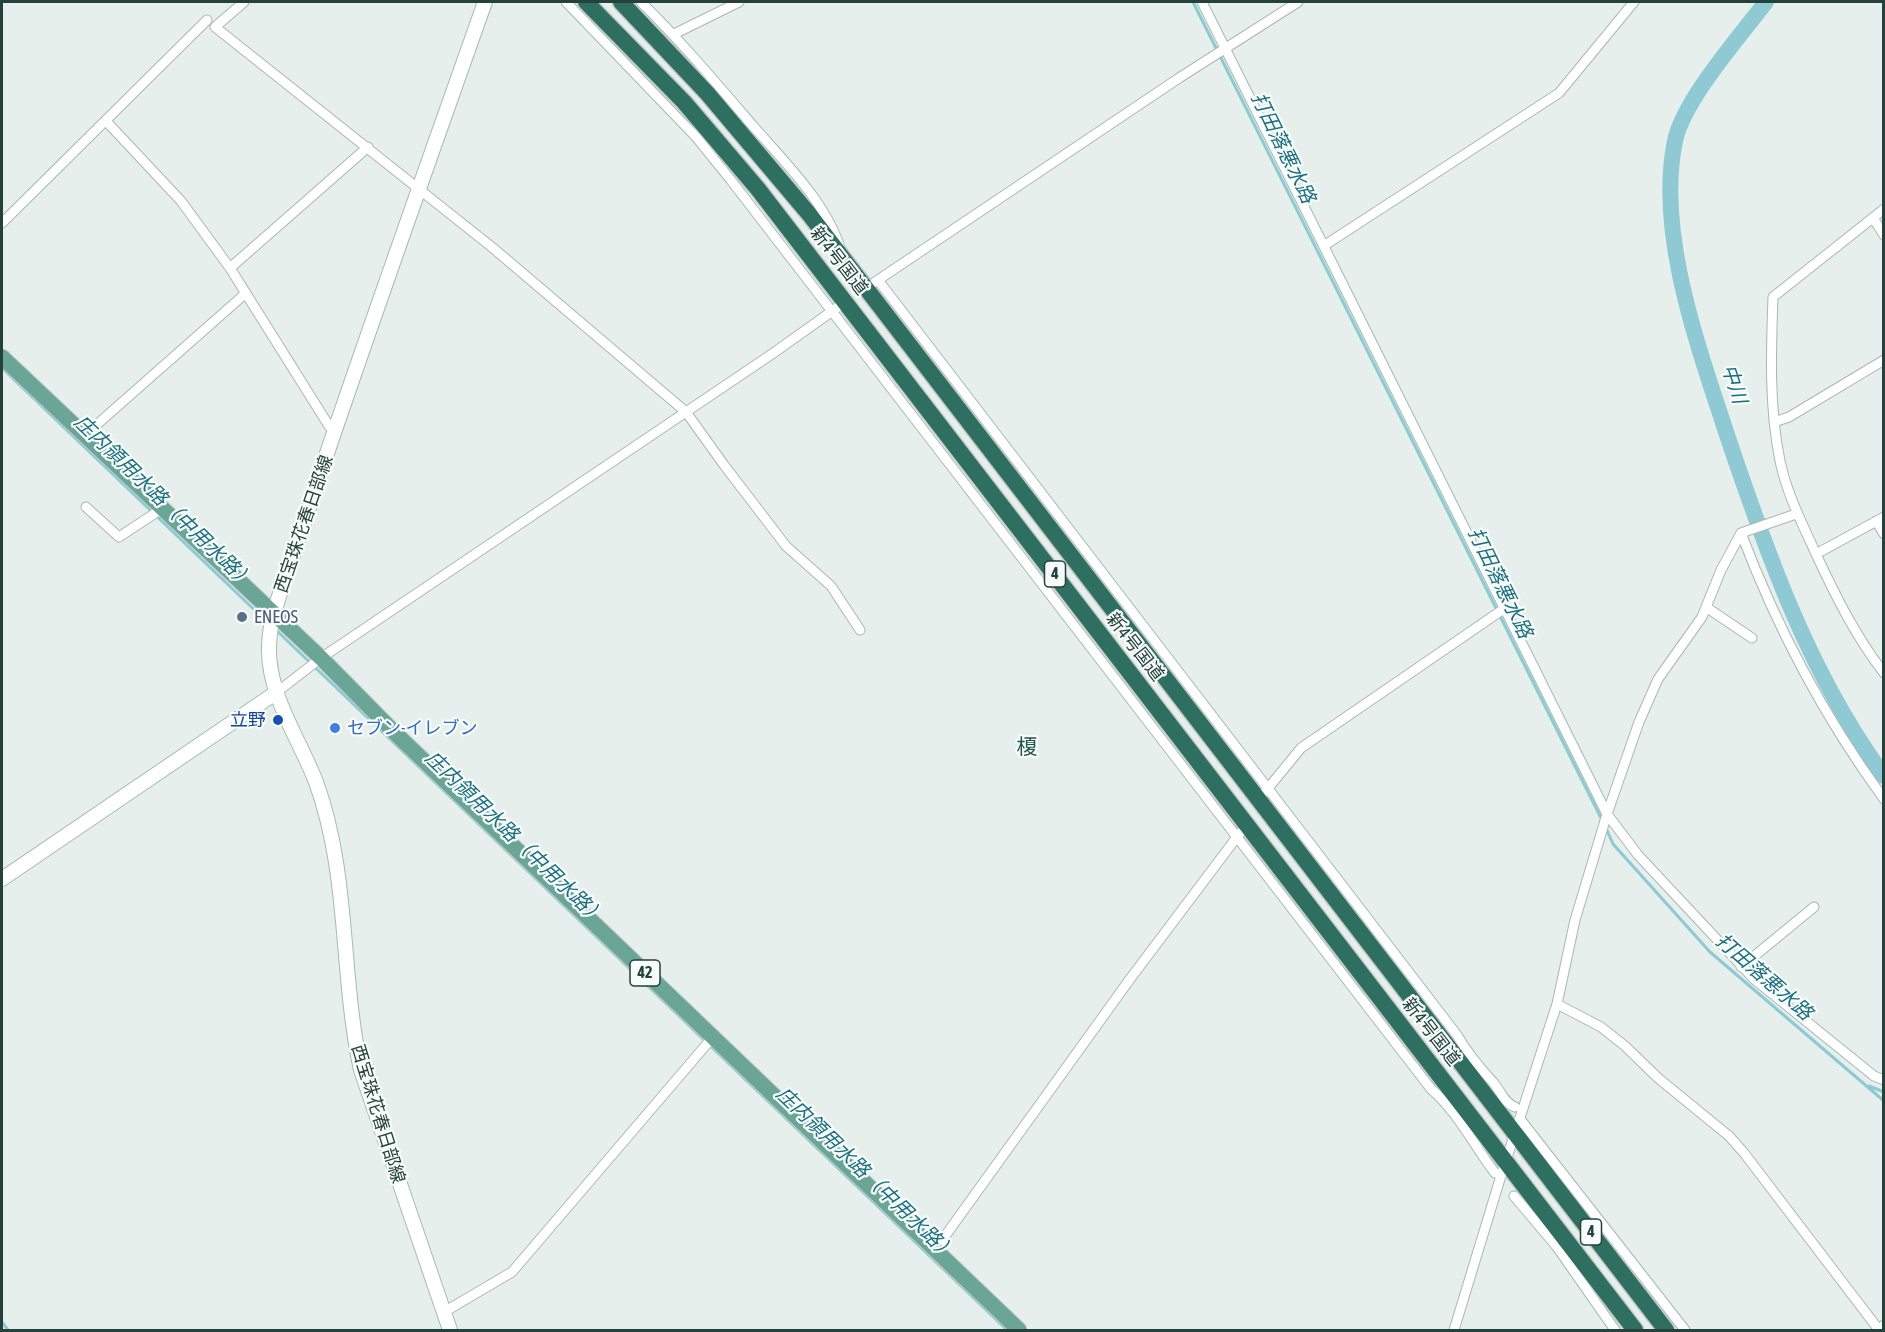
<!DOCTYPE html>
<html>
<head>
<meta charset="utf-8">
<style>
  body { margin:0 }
  #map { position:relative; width:1885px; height:1332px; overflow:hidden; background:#e6efeb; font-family:"Asap Condensed",sans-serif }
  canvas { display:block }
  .frame { position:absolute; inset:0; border:3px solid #24423a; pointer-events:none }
</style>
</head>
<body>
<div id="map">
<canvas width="1885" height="1332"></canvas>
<div class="frame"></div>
</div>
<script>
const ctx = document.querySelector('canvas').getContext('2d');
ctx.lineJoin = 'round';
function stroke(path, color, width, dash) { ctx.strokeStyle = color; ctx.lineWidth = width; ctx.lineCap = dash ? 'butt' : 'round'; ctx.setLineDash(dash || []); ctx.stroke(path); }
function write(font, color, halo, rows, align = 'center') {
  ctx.font = font + ' "Asap Condensed","Noto Sans JP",sans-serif'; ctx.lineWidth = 4.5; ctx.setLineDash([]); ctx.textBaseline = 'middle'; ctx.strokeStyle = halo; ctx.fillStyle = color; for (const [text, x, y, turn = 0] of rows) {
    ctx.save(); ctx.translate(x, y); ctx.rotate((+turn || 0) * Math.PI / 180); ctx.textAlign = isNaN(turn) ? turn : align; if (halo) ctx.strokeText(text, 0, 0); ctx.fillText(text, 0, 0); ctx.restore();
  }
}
stroke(new Path2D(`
  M 1193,2 L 1603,822
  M 2,368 L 267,622
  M 276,630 L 1007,1330
  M 1606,828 L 1613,844 L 1710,952 L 1884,1101
  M 1869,1086 L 1884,1092
  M 2,1322 L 8,1330`), '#8ec9d4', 3);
stroke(new Path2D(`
  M 1766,2 C 1740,36 1683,101 1675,141 C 1656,232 1698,346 1726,432 C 1766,551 1809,674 1884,776`), '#8ec9d4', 16);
const street = new Path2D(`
  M 244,2 L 215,27 L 493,248 L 686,412 L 724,465 L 786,546 L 831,586 L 860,630
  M 566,2 L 696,137 L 730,179 L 1431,1089 C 1458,1112 1474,1146 1495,1173
  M 641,2 C 681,41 717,84 754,127 C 784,161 825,202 839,245
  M 1202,2 L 1607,814 L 1638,855 L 1754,979 L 1874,1076 L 1884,1080
  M 674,34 L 739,2
  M 106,121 L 181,201 L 230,268 L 329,426 L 335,431
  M 1884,209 L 1773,297 C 1771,352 1769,407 1780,461 C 1787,494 1802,523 1816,554 C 1835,595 1856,637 1884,673
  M 1873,218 L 1884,235
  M 2,223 L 207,20
  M 1325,245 L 1559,93 L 1634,2
  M 230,268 L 368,147
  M 878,280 L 1457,1035 C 1468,1054 1478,1066 1493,1082 C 1500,1090 1504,1103 1515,1107
  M 875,282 L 1179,78 L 1298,2
  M 1774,422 L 1789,417 L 1884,360
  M 85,435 L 246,293
  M 86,507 L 119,537 L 163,508
  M 1876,521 L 1884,534
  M 1741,533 C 1777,628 1824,717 1884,799
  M 1816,554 L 1884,517
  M 1706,607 L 1752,638
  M 277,692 L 321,658 L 772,354 L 845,302
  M 1265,792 L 1301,748 L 1505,608
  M 1741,967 L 1814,907
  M 1557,1004 L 1601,1027 L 1625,1046 L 1658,1078 L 1729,1136 L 1744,1153 L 1879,1330 L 1884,1325
  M 1520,1119 L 1685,1330
  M 1514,1196 L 1557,1247 L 1615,1330
  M 935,1250 L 1130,979 L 1240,833
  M 444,1312 L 512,1272 L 712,1038
  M 1454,1330 L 1500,1179 L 1557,1004 L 1575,920 L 1607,814 L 1639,722 L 1658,679 L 1702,617 L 1721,570 L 1741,533 L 1796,514`);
const secondary = new Path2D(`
  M 2,879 L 277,692
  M 450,1330 L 361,1070 C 340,974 350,875 316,782 C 299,738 267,694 269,645 C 270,619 280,594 288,569 C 300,536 311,502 322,468 C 375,312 430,157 485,2`);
const primary = new Path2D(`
  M 2,357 L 321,658 L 397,735 L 1019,1330`);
const highway = new Path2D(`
  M 586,2 L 684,102 L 758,189 L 1635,1330
  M 621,2 L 707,93 L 809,214 L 1666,1330`);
stroke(street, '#a8b8b2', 11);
stroke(secondary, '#a4bbb3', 16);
stroke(primary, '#c2cac8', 17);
stroke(highway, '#c2cac8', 19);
stroke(street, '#fff', 9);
stroke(secondary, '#fff', 14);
stroke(primary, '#6aa596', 15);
stroke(highway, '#2f6f62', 16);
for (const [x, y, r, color] of [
  [242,617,6,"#5c6f8a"],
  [278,720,6,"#1a4fb4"],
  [335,728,6,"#3f7fe0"]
]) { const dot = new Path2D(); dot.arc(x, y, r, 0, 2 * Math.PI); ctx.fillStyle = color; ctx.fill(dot); stroke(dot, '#f7fbf9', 2); }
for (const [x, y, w] of [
  [1055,574,21],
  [645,973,30],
  [1591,1232,21]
]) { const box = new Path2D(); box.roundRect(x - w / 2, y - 13, w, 26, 4.5); ctx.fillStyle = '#f7fbf9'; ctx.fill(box); stroke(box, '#24423a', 1.5); }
write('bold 16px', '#24423a', null, [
  ["4",1055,574],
  ["42",645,973],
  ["4",1591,1232]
]);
write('18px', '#24423a', '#f7fbf9', [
  ["新4号国道",839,261,52],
  ["西宝珠花春日部線",304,524,-71],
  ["新4号国道",1135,647,52],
  ["新4号国道",1431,1032,52],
  ["西宝珠花春日部線",378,1114,73]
]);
write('18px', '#4e5e75', '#f7fbf9', [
  ["ENEOS",254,617]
], 'left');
write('18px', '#164399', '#f7fbf9', [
  ["立野",266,720]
], 'right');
write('18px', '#366cbe', '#f7fbf9', [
  ["セブン-イレブン",347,728]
], 'left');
write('italic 20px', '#1c6f80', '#f7fbf9', [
  ["打田落悪水路",1283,148,64],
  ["中川",1734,384,72],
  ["庄内領用水路（中用水路）",164,502,44],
  ["打田落悪水路",1500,583,64],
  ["庄内領用水路（中用水路）",515,838,44],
  ["打田落悪水路",1764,977,41],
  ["庄内領用水路（中用水路）",866,1174,44]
]);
write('21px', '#1f5548', '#f7fbf9', [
  ["榎",1027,747]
]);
</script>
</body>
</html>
